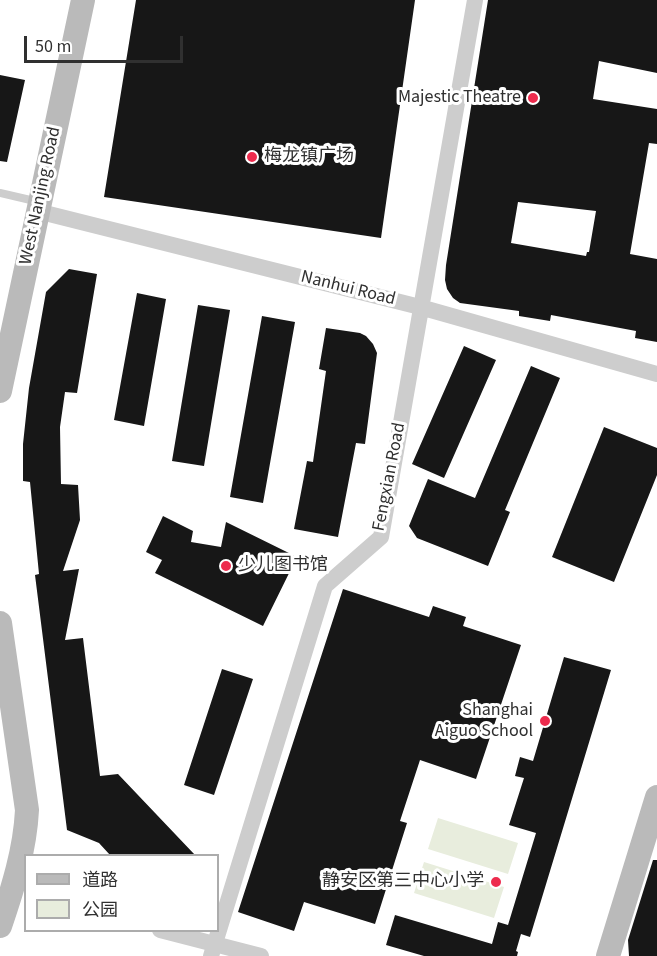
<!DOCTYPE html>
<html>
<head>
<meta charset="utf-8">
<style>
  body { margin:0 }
  #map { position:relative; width:657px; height:956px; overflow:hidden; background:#fff; font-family:"Source Sans 3","Noto Sans SC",sans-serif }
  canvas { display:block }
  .legend { position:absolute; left:24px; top:854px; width:195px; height:78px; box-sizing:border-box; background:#fff; border:2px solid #acacac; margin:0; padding:8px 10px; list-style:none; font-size:18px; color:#303030 }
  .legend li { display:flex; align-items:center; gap:12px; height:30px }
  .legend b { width:30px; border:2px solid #acacac }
  .scale { position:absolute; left:24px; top:36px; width:159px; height:27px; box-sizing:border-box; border:3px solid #303030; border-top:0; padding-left:8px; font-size:18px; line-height:21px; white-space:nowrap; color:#303030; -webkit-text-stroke:4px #fff; paint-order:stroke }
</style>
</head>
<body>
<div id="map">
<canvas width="657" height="956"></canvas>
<ul class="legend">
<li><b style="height:8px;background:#bababa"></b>道路</li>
<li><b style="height:16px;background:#e8eddd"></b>公园</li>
</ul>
<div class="scale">50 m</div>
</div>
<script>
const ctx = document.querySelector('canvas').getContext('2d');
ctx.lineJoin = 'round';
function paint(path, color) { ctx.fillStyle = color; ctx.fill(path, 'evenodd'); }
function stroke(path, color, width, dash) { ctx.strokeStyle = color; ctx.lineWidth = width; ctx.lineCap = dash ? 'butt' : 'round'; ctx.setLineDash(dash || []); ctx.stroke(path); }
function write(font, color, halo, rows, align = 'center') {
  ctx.font = font + ' "Source Sans 3","Noto Sans SC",sans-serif'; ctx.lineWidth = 6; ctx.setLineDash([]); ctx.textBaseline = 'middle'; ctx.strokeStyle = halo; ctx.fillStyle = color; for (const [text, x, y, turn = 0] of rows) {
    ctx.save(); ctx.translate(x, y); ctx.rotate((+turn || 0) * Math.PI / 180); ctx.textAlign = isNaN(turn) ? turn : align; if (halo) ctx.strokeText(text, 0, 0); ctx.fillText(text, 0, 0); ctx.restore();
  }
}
paint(new Path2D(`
  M 438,818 L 518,843 L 508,874 L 428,849 Z
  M 424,862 L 504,887 L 494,918 L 414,893 Z`), '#e8eddd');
paint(new Path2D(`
  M 136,0 L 415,0 L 381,238 L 104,197 Z
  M 488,0 L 657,0 L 657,73 L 599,61 L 593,99 L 657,109 L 657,144 L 649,143 L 630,254 L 657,259 L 657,342 L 635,338 L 636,331 L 551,315 L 550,321 L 519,316 L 519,311 L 460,303 L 453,298 L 447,289 L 445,280 L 446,265 ZM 518,202 L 596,211 L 589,252 L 587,252 L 586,256 L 511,243 Z
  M 0,75 L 25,80 L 7,162 L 0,161 Z
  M 69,269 L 97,274 L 77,393 L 65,392 L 60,427 L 61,484 L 78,485 L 80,520 L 63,571 L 79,569 L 65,640 L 83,638 L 100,776 L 118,774 L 195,855 L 110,855 L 99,843 L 67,830 L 35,575 L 39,574 L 30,482 L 23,481 L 23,444 L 29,388 L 46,292 Z
  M 137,293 L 166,299 L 144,426 L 114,420 Z
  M 198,305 L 230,310 L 204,466 L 172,461 Z
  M 262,316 L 295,322 L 263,503 L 230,497 Z
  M 326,328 L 360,333 L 366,336 L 373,344 L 377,353 L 365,444 L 356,443 L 338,537 L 294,529 L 307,461 L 313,462 L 326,371 L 319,369 Z
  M 464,346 L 496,360 L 444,478 L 412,464 Z
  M 531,366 L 560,378 L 505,510 L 510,512 L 488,566 L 417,538 L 409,526 L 428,479 L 475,498 Z
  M 604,427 L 657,448 L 657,475 L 614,582 L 552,557 Z
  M 163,516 L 193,531 L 191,542 L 221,547 L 226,522 L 297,557 L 263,626 L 155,573 L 162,560 L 146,552 Z
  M 343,589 L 429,617 L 433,606 L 466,617 L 463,626 L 521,645 L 476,779 L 420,760 L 400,821 L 407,823 L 375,924 L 304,902 L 294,931 L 238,912 Z
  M 564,657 L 611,670 L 530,937 L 521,934 L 516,951 L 518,952 L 517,956 L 424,956 L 386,945 L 395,915 L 492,944 L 498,922 L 508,925 L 536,833 L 509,825 L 524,778 L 515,776 L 520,757 L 533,761 Z
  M 222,669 L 253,679 L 214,795 L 184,785 Z
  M 653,860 L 657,860 L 657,956 L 629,956 L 628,940 Z`), '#171717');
stroke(new Path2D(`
  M 0,193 L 39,202`), '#cdcdcd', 8);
stroke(new Path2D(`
  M 37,211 L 420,307 L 657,374
  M 160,930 L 261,956
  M 211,956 L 325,586 L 381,537 L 475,0`), '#cdcdcd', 16);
stroke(new Path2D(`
  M 0,391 L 83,0
  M 0,623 L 27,810 C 25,850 13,888 0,926
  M 608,956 L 657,797`), '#bababa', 24);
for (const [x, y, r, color] of [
  [533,98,6,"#ed2b4d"],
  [252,157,6,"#ed2b4d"],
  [226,566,6,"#ed2b4d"],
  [545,721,6,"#ed2b4d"],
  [496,882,6,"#ed2b4d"]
]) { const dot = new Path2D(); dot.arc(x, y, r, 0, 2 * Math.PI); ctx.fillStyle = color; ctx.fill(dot); stroke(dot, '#fff', 2); }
write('18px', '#303030', '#fff', [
  ["Majestic Theatre",521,98],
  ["梅龙镇广场",264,157,"left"],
  ["少儿图书馆",238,566,"left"],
  ["Shanghai",533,711],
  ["Aiguo School",533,732],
  ["静安区第三中心小学",484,882]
], 'right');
write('18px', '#303030', '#fff', [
  ["West Nanjing Road",41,196,-78],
  ["Nanhui Road",348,289,14],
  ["Fengxian Road",390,477,-79]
]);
</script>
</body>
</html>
